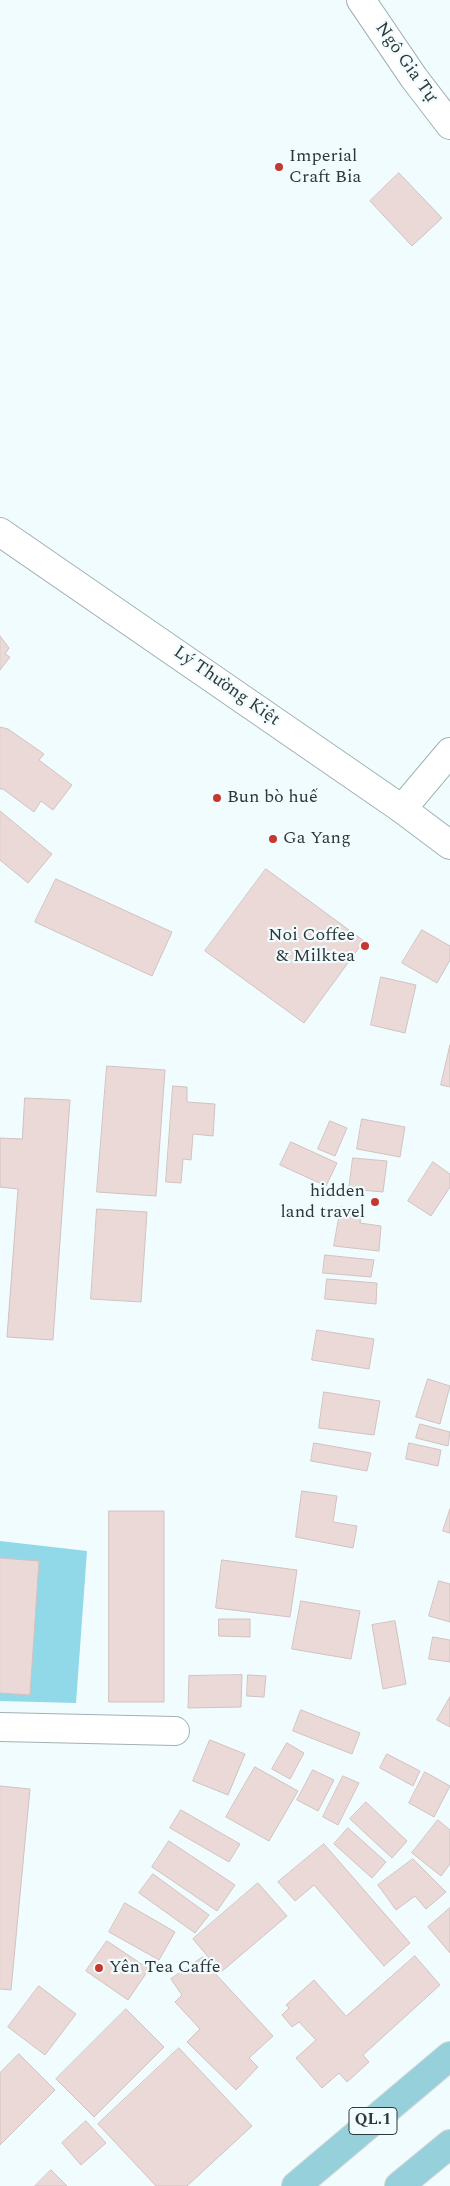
<!DOCTYPE html>
<html>
<head>
<meta charset="utf-8">
<style>
  body { margin:0 }
  canvas { display:block; background:#f1fcfe }
</style>
</head>
<body>
<canvas width="450" height="2186"></canvas>
<script>
const ctx = document.querySelector('canvas').getContext('2d');
ctx.lineJoin = 'round';
function paint(path, color) { ctx.fillStyle = color; ctx.fill(path, 'evenodd'); }
function stroke(path, color, width, dash) { ctx.strokeStyle = color; ctx.lineWidth = width; ctx.lineCap = dash ? 'butt' : 'round'; ctx.setLineDash(dash || []); ctx.stroke(path); }
function write(font, color, halo, rows, align = 'center') {
  ctx.font = font + ' Spectral,serif'; ctx.lineWidth = 4.5; ctx.setLineDash([]); ctx.textBaseline = 'middle'; ctx.strokeStyle = halo; ctx.fillStyle = color; for (const [text, x, y, turn = 0] of rows) {
    ctx.save(); ctx.translate(x, y); ctx.rotate((+turn || 0) * Math.PI / 180); ctx.textAlign = isNaN(turn) ? turn : align; if (halo) ctx.strokeText(text, 0, 0); ctx.fillText(text, 0, 0); ctx.restore();
  }
}
paint(new Path2D(`
  M 0,1541 L 87,1551 L 76,1703 L 0,1701 Z`), '#91d9e8');
const building = new Path2D(`
  M 399,173 L 442,218 L 412,246 L 370,201 Z
  M 0,636 L 9,648 L 5,654 L 10,657 L 0,670 Z
  M 0,727 L 8,729 L 44,754 L 39,760 L 72,785 L 53,810 L 41,801 L 34,812 L 3,789 L 0,789 Z
  M 0,811 L 52,854 L 28,883 L 0,860 Z
  M 266,869 L 364,941 L 304,1023 L 205,951 Z
  M 56,879 L 172,932 L 152,976 L 35,922 Z
  M 422,930 L 450,946 L 450,960 L 437,983 L 402,963 Z
  M 381,977 L 416,985 L 405,1033 L 371,1025 Z
  M 450,1045 L 450,1087 L 441,1085 Z
  M 107,1066 L 165,1070 L 156,1196 L 97,1192 Z
  M 173,1086 L 187,1087 L 187,1102 L 215,1104 L 213,1136 L 193,1134 L 191,1160 L 183,1159 L 181,1183 L 166,1182 Z
  M 25,1098 L 70,1100 L 53,1340 L 7,1337 L 18,1189 L 0,1187 L 0,1138 L 22,1139 Z
  M 362,1119 L 405,1127 L 400,1157 L 357,1149 Z
  M 330,1121 L 347,1128 L 335,1156 L 318,1149 Z
  M 291,1142 L 337,1163 L 326,1186 L 280,1165 Z
  M 353,1158 L 387,1161 L 383,1192 L 349,1189 Z
  M 433,1162 L 450,1174 L 450,1187 L 431,1216 L 408,1201 Z
  M 341,1207 L 362,1210 L 360,1223 L 381,1226 L 379,1251 L 334,1246 Z
  M 97,1209 L 147,1212 L 141,1302 L 91,1299 Z
  M 325,1255 L 374,1260 L 371,1277 L 323,1273 Z
  M 327,1279 L 377,1283 L 376,1304 L 325,1299 Z
  M 317,1330 L 374,1339 L 369,1369 L 312,1360 Z
  M 428,1379 L 450,1386 L 440,1424 L 416,1417 Z
  M 324,1392 L 380,1401 L 374,1435 L 319,1428 Z
  M 420,1424 L 450,1432 L 448,1446 L 416,1438 Z
  M 314,1443 L 371,1453 L 367,1471 L 311,1461 Z
  M 409,1443 L 441,1450 L 438,1466 L 406,1459 Z
  M 302,1491 L 337,1496 L 333,1522 L 357,1526 L 353,1548 L 296,1537 Z
  M 450,1509 L 450,1533 L 443,1531 Z
  M 109,1511 L 164,1511 L 164,1702 L 109,1702 Z
  M 0,1558 L 39,1561 L 30,1695 L 0,1693 Z
  M 222,1560 L 297,1570 L 290,1617 L 216,1608 Z
  M 439,1581 L 450,1584 L 450,1622 L 429,1616 Z
  M 301,1601 L 360,1611 L 351,1659 L 292,1649 Z
  M 219,1619 L 250,1619 L 250,1637 L 219,1636 Z
  M 395,1621 L 406,1684 L 383,1689 L 372,1625 Z
  M 433,1637 L 450,1640 L 450,1662 L 429,1659 Z
  M 242,1675 L 241,1707 L 188,1708 L 189,1676 Z
  M 248,1675 L 266,1676 L 264,1697 L 247,1696 Z
  M 450,1697 L 450,1727 L 437,1720 Z
  M 301,1710 L 360,1733 L 352,1754 L 293,1731 Z
  M 210,1740 L 245,1754 L 228,1795 L 193,1781 Z
  M 287,1743 L 304,1753 L 290,1779 L 272,1769 Z
  M 387,1754 L 420,1771 L 413,1786 L 380,1768 Z
  M 255,1767 L 298,1791 L 269,1841 L 226,1817 Z
  M 313,1770 L 334,1780 L 318,1811 L 297,1800 Z
  M 425,1772 L 450,1786 L 434,1817 L 409,1803 Z
  M 343,1776 L 359,1783 L 338,1825 L 323,1817 Z
  M 0,1786 L 30,1789 L 11,1990 L 0,1989 Z
  M 366,1802 L 407,1841 L 392,1858 L 350,1819 Z
  M 181,1810 L 240,1844 L 229,1862 L 170,1828 Z
  M 438,1820 L 450,1830 L 450,1864 L 441,1876 L 412,1853 Z
  M 348,1828 L 386,1862 L 372,1878 L 334,1844 Z
  M 169,1841 L 235,1885 L 217,1911 L 152,1867 Z
  M 324,1844 L 410,1943 L 384,1966 L 314,1885 L 295,1901 L 278,1882 Z
  M 413,1859 L 446,1892 L 426,1909 L 415,1896 L 396,1910 L 378,1885 Z
  M 153,1874 L 209,1915 L 195,1933 L 139,1893 Z
  M 258,1883 L 287,1916 L 221,1972 L 193,1939 Z
  M 125,1903 L 175,1932 L 159,1960 L 109,1932 Z
  M 450,1908 L 450,1953 L 428,1927 Z
  M 107,1941 L 149,1969 L 128,2000 L 86,1971 Z
  M 415,1956 L 440,1985 L 363,2055 L 369,2062 L 347,2082 L 339,2073 L 322,2088 L 296,2058 L 316,2040 L 299,2022 L 292,2027 L 282,2015 L 289,2008 L 286,2005 L 314,1980 L 346,2016 Z
  M 203,1957 L 211,1969 L 273,2036 L 249,2058 L 258,2067 L 236,2090 L 187,2042 L 200,2029 L 175,2002 L 182,1995 L 171,1979 Z
  M 39,1986 L 76,2014 L 45,2055 L 8,2027 Z
  M 126,2009 L 164,2047 L 94,2117 L 56,2079 Z
  M 179,2048 L 252,2126 L 187,2186 L 156,2186 L 98,2124 Z
  M 19,2054 L 55,2090 L 0,2145 L 0,2073 Z
  M 86,2121 L 106,2143 L 81,2165 L 62,2143 Z
  M 51,2170 L 67,2186 L 35,2186 Z`);
paint(building, '#ead9d7');
stroke(building, '#d2c2bf', 1);
const minor = new Path2D(`
  M 361,0 L 414,78 L 450,125
  M 402,809 L 450,752
  M 0,1727 L 175,1731`);
const tertiary = new Path2D(`
  M 0,532 L 402,809 L 450,845`);
const primary = new Path2D(`
  M 296,2186 L 450,2056
  M 399,2186 L 450,2144`);
stroke(minor, '#a1b1b4', 30);
stroke(tertiary, '#a1b1b4', 30);
stroke(primary, '#d6d7d7', 30);
stroke(minor, '#fff', 28);
stroke(tertiary, '#fff', 28);
stroke(primary, '#96d0db', 28);
for (const [x, y, r, color] of [
  [279,167,5,"#c53830"],
  [217,798,5,"#c53830"],
  [273,839,5,"#c53830"],
  [365,946,5,"#c53830"],
  [375,1202,5,"#c53830"],
  [99,1968,5,"#c53830"]
]) { const dot = new Path2D(); dot.arc(x, y, r, 0, 2 * Math.PI); ctx.fillStyle = color; ctx.fill(dot); stroke(dot, '#f1fcfe', 2); }
for (const [x, y, w] of [
  [373,2121,48]
]) { const box = new Path2D(); box.roundRect(x - w / 2, y - 13.5, w, 27, 4); ctx.fillStyle = '#f1fcfe'; ctx.fill(box); stroke(box, '#303738', 1); }
write('bold 16px', '#303738', null, [
  ["QL.1",373,2121]
]);
write('18px', '#303738', '#f1fcfe', [
  ["Ngô Gia Tự",405,63,55],
  ["Lý Thường Kiệt",226,687,35]
]);
write('18px', '#303738', '#f1fcfe', [
  ["Imperial",289,157],
  ["Craft Bia",289,178],
  ["Bun bò huế",227,798],
  ["Ga Yang",283,839],
  ["Noi Coffee",355,936,"right"],
  ["& Milktea",355,957,"right"],
  ["hidden",365,1192,"right"],
  ["land travel",365,1213,"right"],
  ["Yên Tea Caffe",109,1968]
], 'left');
</script>
</body>
</html>
